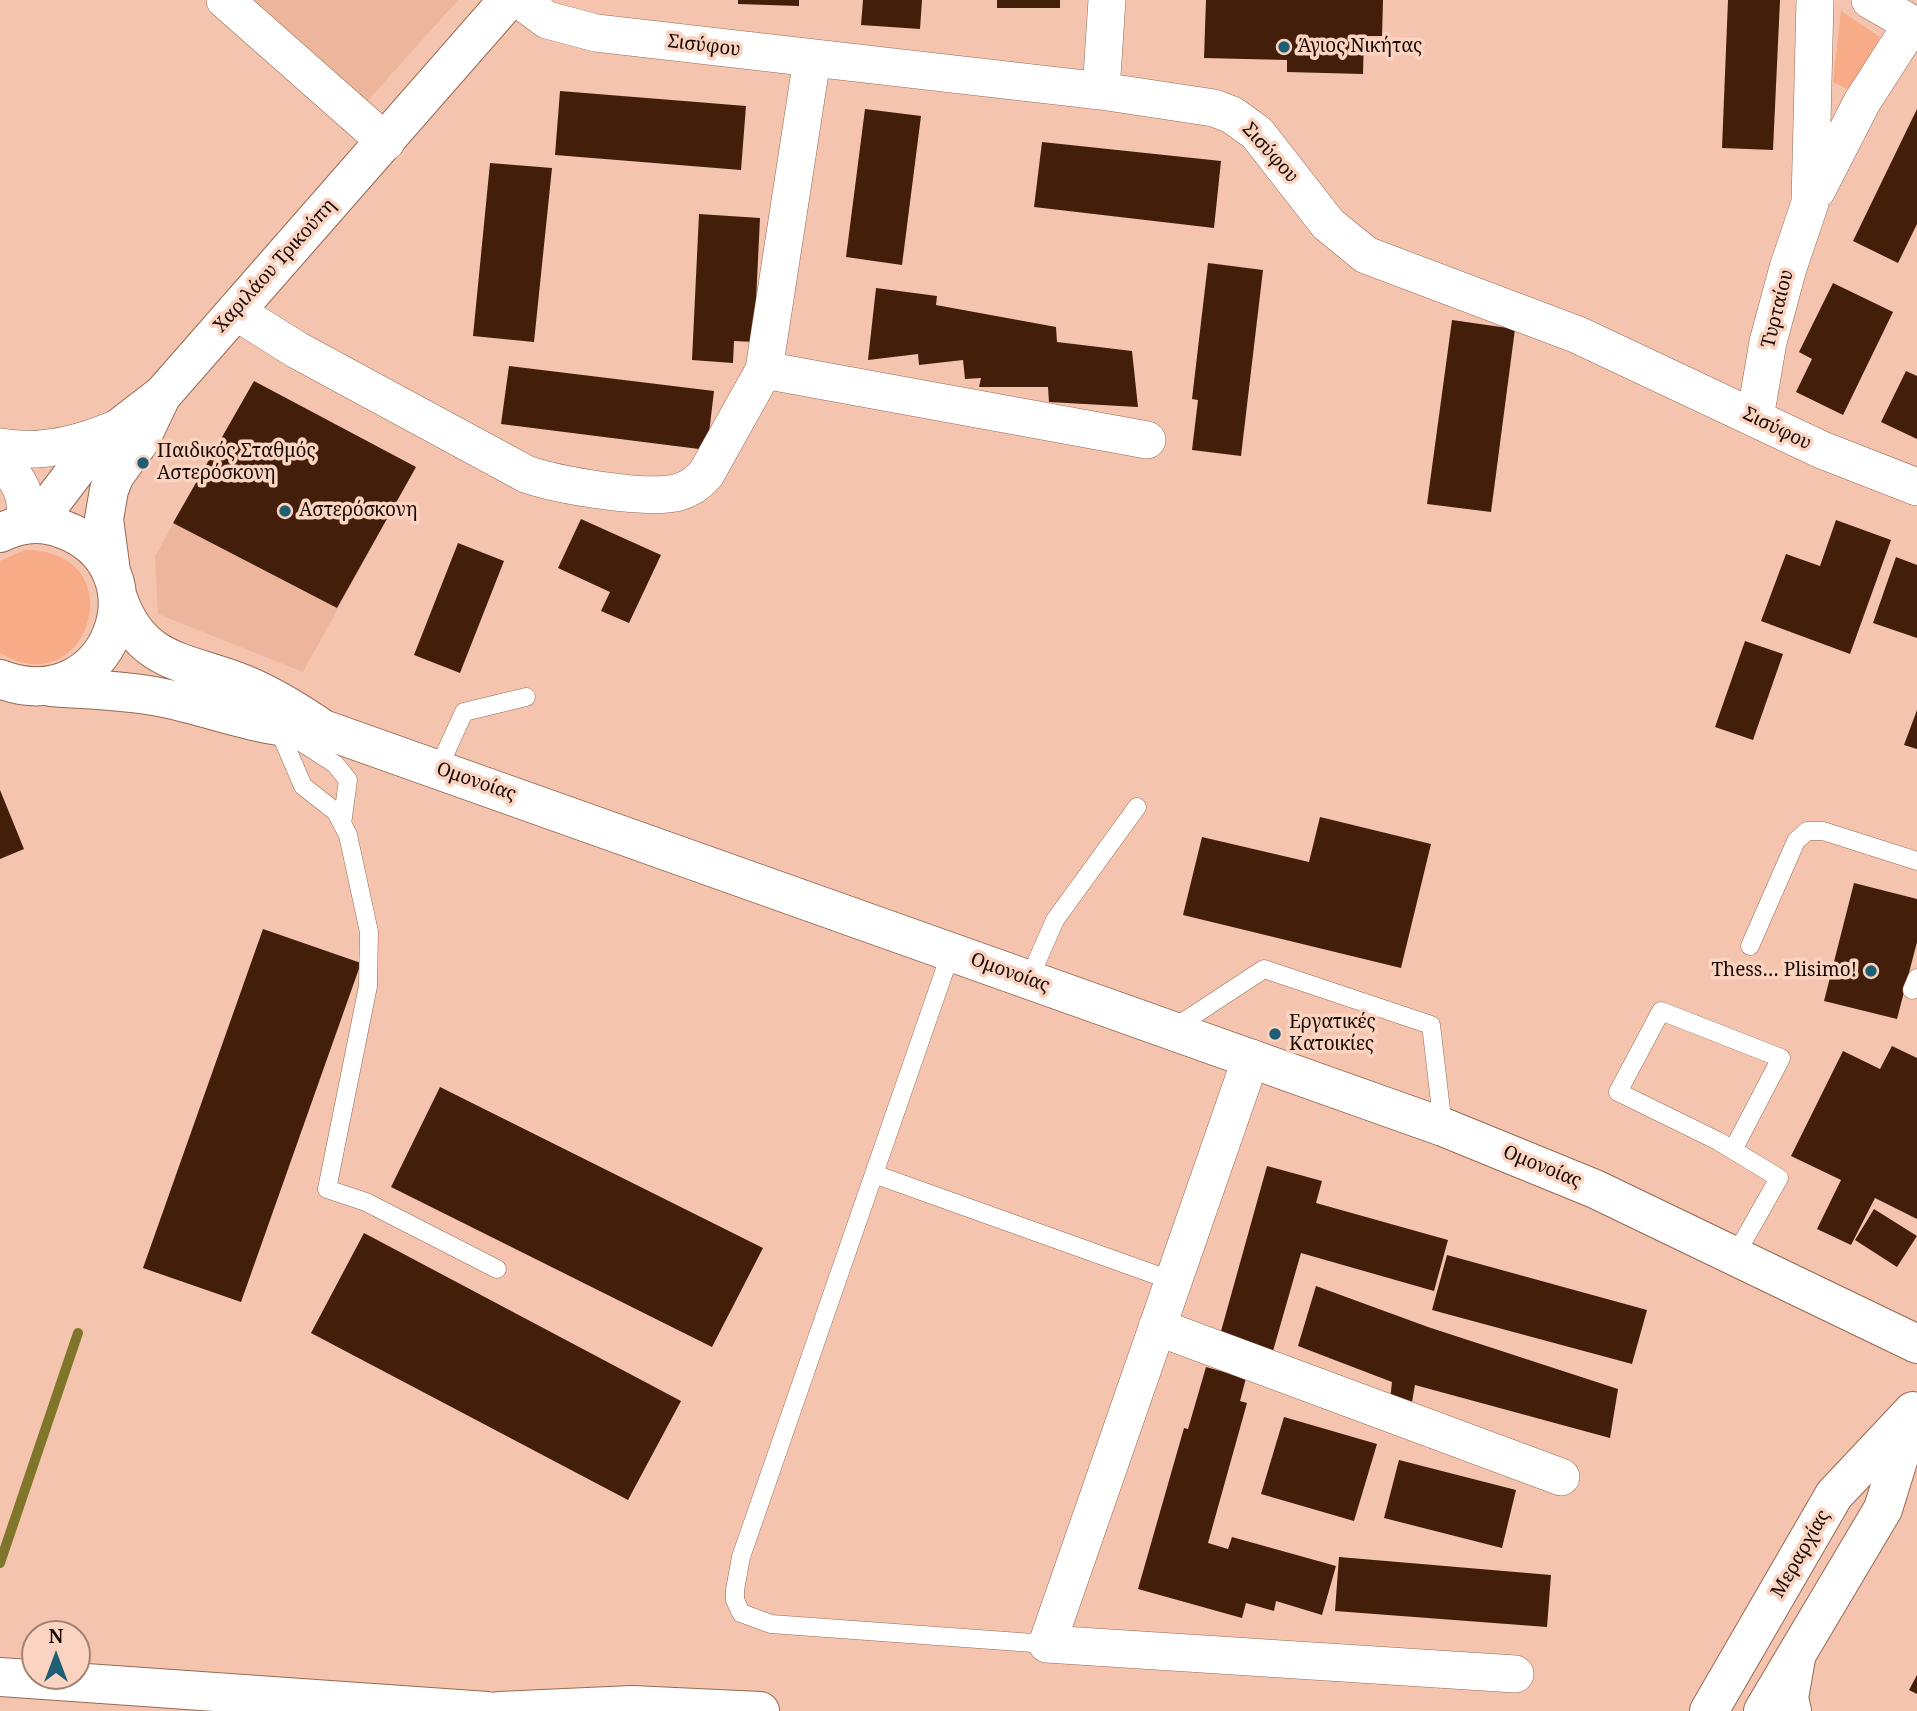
<!DOCTYPE html>
<html>
<head>
<meta charset="utf-8">
<style>
  body { margin:0 }
  #map { position:relative; width:1917px; height:1711px; overflow:hidden; background:#f5c4ae; font-family:"Noto Serif",serif }
  canvas { display:block }
  .north { position:absolute; left:21px; top:1620px; width:70px; height:70px; box-sizing:border-box; background:#fbd4c1; border:2px solid #a18375; border-radius:50%; rotate:0deg; font-size:19px; font-weight:700; line-height:28px; text-align:center; color:#1a0a04 }
  .north::after { content:''; display:block; margin:auto; width:24px; height:32px; background:#205e74; clip-path:polygon(50% 0,100% 100%,50% 72%,0 100%) }
</style>
</head>
<body>
<div id="map">
<canvas width="1917" height="1711"></canvas>
<div class="north">N</div>
</div>
<script>
const ctx = document.querySelector('canvas').getContext('2d');
ctx.lineJoin = 'round';
function paint(path, color) { ctx.fillStyle = color; ctx.fill(path, 'evenodd'); }
function stroke(path, color, width, dash) { ctx.strokeStyle = color; ctx.lineWidth = width; ctx.lineCap = dash ? 'butt' : 'round'; ctx.setLineDash(dash || []); ctx.stroke(path); }
function write(font, color, halo, rows, align = 'center') {
  ctx.font = font + ' "Noto Serif",serif'; ctx.lineWidth = 7; ctx.setLineDash([]); ctx.textBaseline = 'middle'; ctx.strokeStyle = halo; ctx.fillStyle = color; for (const [text, x, y, turn = 0] of rows) {
    ctx.save(); ctx.translate(x, y); ctx.rotate((+turn || 0) * Math.PI / 180); ctx.textAlign = isNaN(turn) ? turn : align; if (halo) ctx.strokeText(text, 0, 0); ctx.fillText(text, 0, 0); ctx.restore();
  }
}
paint(new Path2D(`
  M 241,0 L 458,0 L 362,107 Z
  M 254,381 L 416,467 L 303,672 L 158,614 L 155,556 Z`), '#edb69c');
paint(new Path2D(`
  M 1841,11 L 1880,37 L 1849,90 L 1833,82 Z
  M 25,550 C 137,550 89,707 0,653 L 0,561 Z`), '#f7ab87');
stroke(new Path2D(`
  M 0,1563 L 78,1333`), '#7f762b', 10);
paint(new Path2D(`
  M 738,0 L 799,0 L 799,6 L 738,4 Z
  M 863,0 L 922,0 L 920,29 L 861,25 Z
  M 997,0 L 1060,0 L 1060,8 L 997,8 Z
  M 1206,0 L 1383,0 L 1382,36 L 1364,36 L 1363,74 L 1287,72 L 1287,60 L 1204,58 Z
  M 1728,0 L 1780,0 L 1773,150 L 1722,148 Z
  M 560,91 L 746,106 L 741,170 L 555,155 Z
  M 865,109 L 921,116 L 902,265 L 846,257 Z
  M 1917,109 L 1917,224 L 1898,263 L 1853,241 Z
  M 1042,142 L 1221,161 L 1214,228 L 1034,207 Z
  M 490,163 L 552,168 L 534,342 L 473,336 Z
  M 699,214 L 760,218 L 754,342 L 734,341 L 733,363 L 692,360 Z
  M 1208,263 L 1263,270 L 1241,456 L 1192,450 L 1198,400 L 1192,399 Z
  M 1833,283 L 1893,312 L 1843,415 L 1796,392 L 1812,359 L 1799,352 Z
  M 876,288 L 937,296 L 936,305 L 1056,327 L 1057,342 L 1132,351 L 1138,407 L 1049,402 L 1048,387 L 979,387 L 981,378 L 965,379 L 963,360 L 919,365 L 918,354 L 868,360 Z
  M 1452,320 L 1515,329 L 1491,512 L 1427,504 Z
  M 509,366 L 714,391 L 707,450 L 501,424 Z
  M 1906,371 L 1917,376 L 1917,439 L 1881,422 Z
  M 254,381 L 416,467 L 337,608 L 173,523 Z
  M 581,519 L 661,555 L 629,623 L 601,611 L 610,592 L 558,568 Z
  M 1836,520 L 1891,540 L 1850,654 L 1761,621 L 1786,554 L 1820,566 Z
  M 458,543 L 504,561 L 460,673 L 414,655 Z
  M 1896,557 L 1917,565 L 1917,638 L 1873,623 Z
  M 1745,641 L 1783,654 L 1753,740 L 1715,727 Z
  M 1917,710 L 1917,749 L 1904,745 Z
  M 0,790 L 24,849 L 0,859 Z
  M 1320,817 L 1431,844 L 1401,968 L 1183,915 L 1202,837 L 1309,862 Z
  M 1854,883 L 1917,899 L 1917,942 L 1897,1019 L 1824,1001 Z
  M 263,929 L 361,963 L 241,1302 L 143,1268 Z
  M 1892,1046 L 1917,1058 L 1917,1219 L 1875,1198 L 1851,1245 L 1817,1229 L 1841,1180 L 1791,1156 L 1843,1051 L 1880,1069 Z
  M 440,1087 L 763,1248 L 712,1347 L 391,1187 Z
  M 1267,1166 L 1322,1181 L 1316,1203 L 1448,1240 L 1434,1291 L 1301,1253 L 1271,1358 L 1218,1342 Z
  M 1874,1209 L 1917,1236 L 1897,1267 L 1855,1240 Z
  M 364,1233 L 681,1401 L 628,1500 L 311,1333 Z
  M 1447,1255 L 1647,1310 L 1632,1364 L 1432,1310 Z
  M 1316,1286 L 1428,1327 L 1618,1389 L 1610,1438 L 1415,1385 L 1412,1402 L 1390,1400 L 1392,1382 L 1298,1346 Z
  M 1206,1367 L 1246,1378 L 1240,1401 L 1247,1403 L 1208,1543 L 1228,1549 L 1232,1537 L 1336,1566 L 1322,1615 L 1276,1601 L 1274,1611 L 1246,1603 L 1242,1618 L 1138,1589 L 1184,1428 L 1188,1429 Z
  M 1284,1417 L 1377,1444 L 1354,1521 L 1261,1494 Z
  M 1399,1460 L 1516,1490 L 1502,1548 L 1384,1518 Z
  M 1339,1557 L 1551,1575 L 1547,1627 L 1335,1611 Z
  M 1917,1675 L 1917,1694 L 1909,1690 Z`), '#431e0b');
const service = new Path2D(`
  M 278,728 L 303,786 L 336,812 L 348,835 L 369,932 L 368,986 L 327,1189 L 366,1202 L 497,1269
  M 290,735 L 335,764 L 348,780 L 342,824
  M 438,769 L 464,712 L 526,697
  M 1750,946 L 1796,841 L 1807,831 L 1823,831 L 1917,861
  M 951,952 L 741,1557 L 735,1590 L 735,1600 L 741,1613 L 771,1624 L 1047,1644
  M 1029,979 L 1055,920 L 1137,807
  M 1912,990 L 1917,978
  M 1171,1030 L 1264,969 L 1431,1025 L 1443,1127
  M 1733,1150 L 1781,1058 L 1661,1011 L 1618,1092 L 1718,1141 L 1779,1178 L 1736,1254
  M 874,1174 L 1173,1281`);
const minor = new Path2D(`
  M 225,0 L 386,142
  M 520,0 L 547,20 L 596,33 L 1101,91 L 1214,108 L 1232,115 L 1257,133 L 1328,224 L 1366,255 L 1578,335 L 1822,450 L 1917,487
  M 1870,0 L 1917,27
  M 812,59 L 764,370 L 1147,440
  M 1101,91 L 1107,0
  M 1817,190 L 1862,102 L 1912,24
  M 235,311 L 297,350 L 526,474 C 557,485 649,501 679,492 C 690,489 698,483 706,474 L 764,370
  M 1755,418 L 1768,342 L 1788,268 L 1810,203 L 1815,0
  M 0,447 C 39,454 77,445 113,430
  M 0,458 C 19,480 29,495 25,525
  M 1251,1058 L 1047,1644 L 1515,1674
  M 1157,1327 L 1561,1477`);
const tertiary = new Path2D(`
  M 35,524 L 93,448 L 163,394 L 508,0
  M 0,533 C 20,523 42,521 62,529 C 167,567 110,721 0,679
  M 111,572 L 104,519 L 109,490 L 115,475 L 140,441 L 160,399
  M 118,598 C 141,665 187,661 244,684 C 273,696 297,711 323,729 L 1443,1127 L 1595,1189 L 1917,1344
  M 51,687 C 88,690 127,690 164,698 C 218,709 266,731 323,729`);
const secondary = new Path2D(`
  M 1709,1711 L 1834,1495 L 1913,1411
  M 1763,1711 L 1883,1509 L 1911,1419`);
const primary = new Path2D(`
  M 0,1677 L 487,1711
  M 499,1711 L 632,1705 L 760,1711
  M 1792,1711 L 1789,1698 L 1796,1658`);
stroke(service, '#956955', 19);
stroke(minor, '#956955', 38);
stroke(tertiary, '#956955', 40);
stroke(secondary, '#956955', 40);
stroke(primary, '#956955', 40);
stroke(service, '#fff', 18);
stroke(minor, '#fff', 37);
stroke(tertiary, '#fff', 38);
stroke(secondary, '#fff', 38);
stroke(primary, '#fff', 38);
for (const [x, y, r, color] of [
  [1284,47,7,"#205e74"],
  [143,463,7,"#205e74"],
  [285,511,7,"#205e74"],
  [1871,971,7,"#205e74"],
  [1275,1034,7,"#205e74"]
]) { const dot = new Path2D(); dot.arc(x, y, r, 0, 2 * Math.PI); ctx.fillStyle = color; ctx.fill(dot); stroke(dot, '#fbd4c1', 2.5); }
write('19px', '#1a0a04', '#fbd4c1', [
  ["Σισύφου",704,46,7],
  ["Σισύφου",1270,153,48],
  ["Χαριλάου Τρικούπη",275,266,-48],
  ["Τυρταίου",1778,309,-76],
  ["Σισύφου",1777,429,26],
  ["Ομονοίας",476,782,19],
  ["Ομονοίας",1010,973,20],
  ["Ομονοίας",1542,1167,22],
  ["Μεραρχίας",1801,1554,-60]
]);
write('19px', '#1a0a04', '#fbd4c1', [
  ["Άγιος Νικήτας",1298,47],
  ["Παιδικός Σταθμός",157,452],
  ["Αστερόσκονη",157,474],
  ["Αστερόσκονη",299,511],
  ["Thess… Plisimo!",1857,971,"right"],
  ["Εργατικές",1289,1023],
  ["Κατοικίες",1289,1045]
], 'left');
</script>
</body>
</html>
